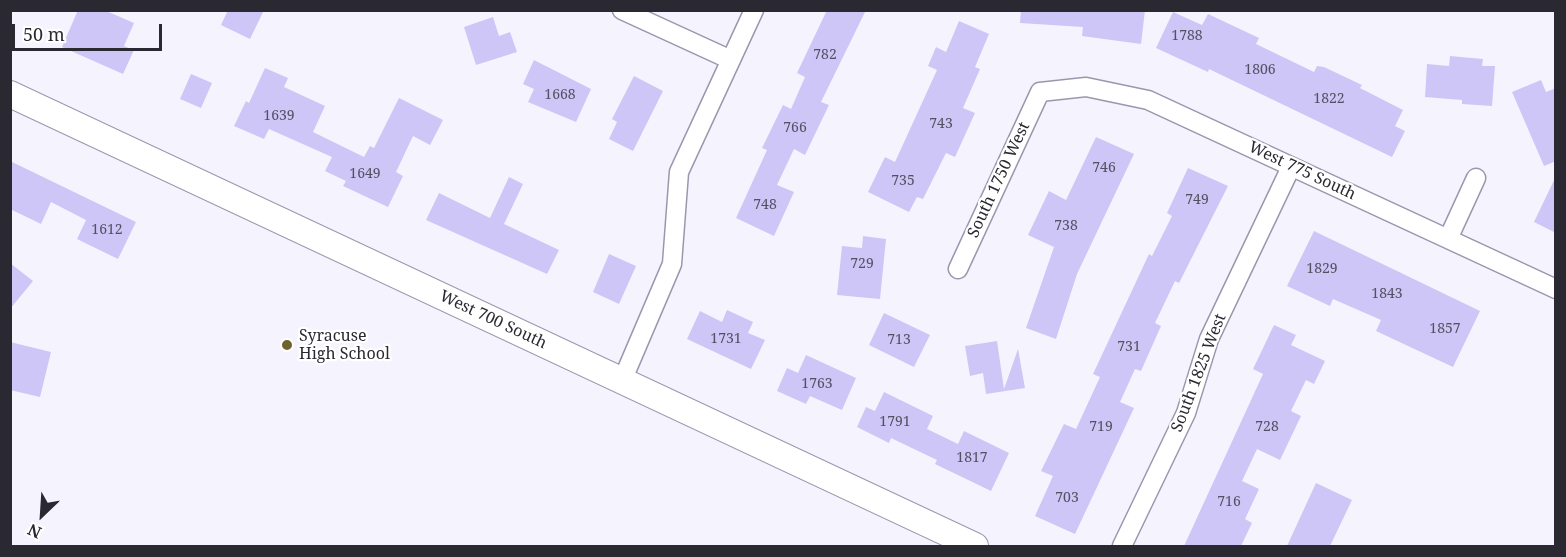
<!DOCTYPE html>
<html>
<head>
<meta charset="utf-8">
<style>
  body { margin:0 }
  #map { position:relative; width:1566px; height:557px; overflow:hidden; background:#f5f4fe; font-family:"Noto Serif",serif }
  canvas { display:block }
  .frame { position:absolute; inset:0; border:12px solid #2a2831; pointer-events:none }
  .north { position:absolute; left:12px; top:485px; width:60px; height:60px; -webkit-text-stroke:4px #fff; paint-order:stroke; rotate:205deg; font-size:16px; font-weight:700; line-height:24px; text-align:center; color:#2a2831 }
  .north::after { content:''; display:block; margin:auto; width:21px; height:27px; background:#2a2831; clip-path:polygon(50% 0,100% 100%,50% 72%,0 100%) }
  .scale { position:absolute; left:12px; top:24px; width:150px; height:27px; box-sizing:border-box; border:3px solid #2a2831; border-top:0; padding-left:8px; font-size:18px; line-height:21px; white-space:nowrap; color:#2a2831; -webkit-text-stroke:4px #fff; paint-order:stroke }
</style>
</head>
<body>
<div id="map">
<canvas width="1566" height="557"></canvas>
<div class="frame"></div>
<div class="north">N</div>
<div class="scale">50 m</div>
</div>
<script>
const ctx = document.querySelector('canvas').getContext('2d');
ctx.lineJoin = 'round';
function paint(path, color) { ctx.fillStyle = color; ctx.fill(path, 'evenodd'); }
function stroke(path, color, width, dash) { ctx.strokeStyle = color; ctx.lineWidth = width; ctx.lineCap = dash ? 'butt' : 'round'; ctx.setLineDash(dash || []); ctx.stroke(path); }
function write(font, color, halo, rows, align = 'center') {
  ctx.font = font + ' "Noto Serif",serif'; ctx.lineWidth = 4.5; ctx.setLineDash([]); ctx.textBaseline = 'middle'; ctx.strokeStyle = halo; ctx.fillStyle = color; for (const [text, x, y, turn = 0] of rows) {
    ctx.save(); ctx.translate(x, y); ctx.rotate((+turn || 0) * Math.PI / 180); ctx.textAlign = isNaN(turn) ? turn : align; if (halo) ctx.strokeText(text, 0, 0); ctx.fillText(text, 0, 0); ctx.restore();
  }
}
paint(new Path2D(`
  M 78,10 L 104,10 L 134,23 L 124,46 L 134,50 L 123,74 L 62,47 Z
  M 228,10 L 264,10 L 250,39 L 221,25 Z
  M 827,10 L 866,10 L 821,102 L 829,105 L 805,155 L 794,149 L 777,185 L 794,192 L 774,236 L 736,218 L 767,150 L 762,148 L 783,105 L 791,109 L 805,77 L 797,73 Z
  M 1021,10 L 1145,10 L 1141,44 L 1082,36 L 1083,27 L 1020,23 Z
  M 1173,12 L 1202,25 L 1208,14 L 1259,38 L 1256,44 L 1314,72 L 1317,66 L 1324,67 L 1362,85 L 1360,88 L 1403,110 L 1395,126 L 1405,131 L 1392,157 L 1209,69 L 1208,72 L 1156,48 Z
  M 493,17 L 499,36 L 510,32 L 517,52 L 476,65 L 464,27 Z
  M 959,21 L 989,34 L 975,67 L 980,69 L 963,108 L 975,113 L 955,157 L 946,153 L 923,199 L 917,197 L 909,212 L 868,192 L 885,157 L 895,162 L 937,70 L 928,66 L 936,47 L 946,52 Z
  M 1450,56 L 1483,59 L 1482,66 L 1495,66 L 1492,106 L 1462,104 L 1462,100 L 1425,97 L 1427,64 L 1449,66 Z
  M 534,60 L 591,89 L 576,122 L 528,102 L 534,89 L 523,84 Z
  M 265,68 L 288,78 L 284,87 L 325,106 L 313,132 L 364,157 L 370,146 L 374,148 L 399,98 L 443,120 L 430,145 L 413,136 L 396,172 L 403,176 L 388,207 L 343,186 L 346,181 L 325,171 L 332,157 L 269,129 L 264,139 L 234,126 L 246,101 L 249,103 Z
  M 191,74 L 212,83 L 201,108 L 180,99 Z
  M 634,76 L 663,91 L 633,151 L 609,139 L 617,122 L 612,119 Z
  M 1541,80 L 1546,92 L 1556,88 L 1556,161 L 1544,166 L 1512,92 Z
  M 1096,137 L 1134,154 L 1077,274 L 1056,339 L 1026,328 L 1054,247 L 1028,235 L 1049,191 L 1066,200 Z
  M 10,161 L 136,222 L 118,259 L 77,239 L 86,220 L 51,202 L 41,224 L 10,209 Z
  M 1188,168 L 1228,186 L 1179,283 L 1175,281 L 1155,323 L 1161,326 L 1141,371 L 1135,369 L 1120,402 L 1134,408 L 1075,534 L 1035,516 L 1053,476 L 1041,471 L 1064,424 L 1076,429 L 1100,377 L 1093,374 L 1149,254 L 1152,256 L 1172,216 L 1167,213 Z
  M 1556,176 L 1556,233 L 1534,222 Z
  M 509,177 L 523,184 L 504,224 L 559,250 L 547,274 L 426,220 L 439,193 L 490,218 Z
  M 1314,231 L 1480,311 L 1453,367 L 1376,331 L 1381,320 L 1333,299 L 1330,306 L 1287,286 Z
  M 863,236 L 886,239 L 880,299 L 837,295 L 842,246 L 862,248 Z
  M 609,254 L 636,266 L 619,304 L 593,292 Z
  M 10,263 L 33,281 L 10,309 Z
  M 727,310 L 753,322 L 748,333 L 765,340 L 751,369 L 687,339 L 700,311 L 722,322 Z
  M 884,313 L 930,335 L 914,367 L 869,345 Z
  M 1274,325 L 1296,335 L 1291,345 L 1325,361 L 1314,384 L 1306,380 L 1291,411 L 1301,416 L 1280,460 L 1257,449 L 1242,481 L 1259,489 L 1245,519 L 1252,523 L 1241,546 L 1184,546 L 1263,374 L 1253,369 Z
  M 997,341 L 1004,389 L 1018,349 L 1025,388 L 986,394 L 983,373 L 970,376 L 965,346 Z
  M 10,342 L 51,352 L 40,397 L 10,390 Z
  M 806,355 L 856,378 L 842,410 L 810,396 L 806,404 L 777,391 L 787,368 L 798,373 Z
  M 884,392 L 933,416 L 927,429 L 958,444 L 964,431 L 1009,453 L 991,491 L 935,464 L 937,460 L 891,438 L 889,443 L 857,427 L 866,407 L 875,411 Z
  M 1316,483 L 1352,500 L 1330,546 L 1287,546 Z`), '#cdc6f6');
const street = new Path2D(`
  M 622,10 L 731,60
  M 1448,239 L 1476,178
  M 958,269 L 1040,92 L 1086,87 L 1148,100 L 1556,289
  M 622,381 L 672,264 L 679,172 L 754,10
  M 1122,546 L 1186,413 L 1209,339 L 1291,167`);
const secondary = new Path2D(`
  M 10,94 L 975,546`);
stroke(street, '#9a97ad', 21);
stroke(secondary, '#9a97ad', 28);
stroke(street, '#fff', 18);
stroke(secondary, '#fff', 26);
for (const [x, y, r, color] of [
  [287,345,6,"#6f622f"]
]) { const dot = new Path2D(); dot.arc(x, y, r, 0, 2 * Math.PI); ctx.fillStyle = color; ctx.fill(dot); stroke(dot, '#fff', 2); }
write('14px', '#535062', null, [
  ["1788",1187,36],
  ["782",825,55],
  ["1806",1260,70],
  ["1668",560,95],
  ["1822",1329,99],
  ["1639",279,116],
  ["743",941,124],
  ["766",795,128],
  ["746",1104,168],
  ["1649",365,174],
  ["735",903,181],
  ["749",1197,200],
  ["748",765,205],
  ["738",1066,226],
  ["1612",107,230],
  ["729",862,264],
  ["1829",1322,269],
  ["1843",1387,294],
  ["1857",1445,329],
  ["1731",726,339],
  ["713",899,340],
  ["731",1129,347],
  ["1763",817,384],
  ["1791",895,422],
  ["719",1101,427],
  ["728",1267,427],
  ["1817",972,458],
  ["703",1067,498],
  ["716",1229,502]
]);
write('16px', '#2a2831', '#fff', [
  ["West 775 South",1302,171,25],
  ["South 1750 West",999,180,-65],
  ["West 700 South",493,320,25],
  ["South 1825 West",1199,373,-69]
]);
write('16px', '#2a2831', '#fff', [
  ["Syracuse",299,336],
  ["High School",299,354]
], 'left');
</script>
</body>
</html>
